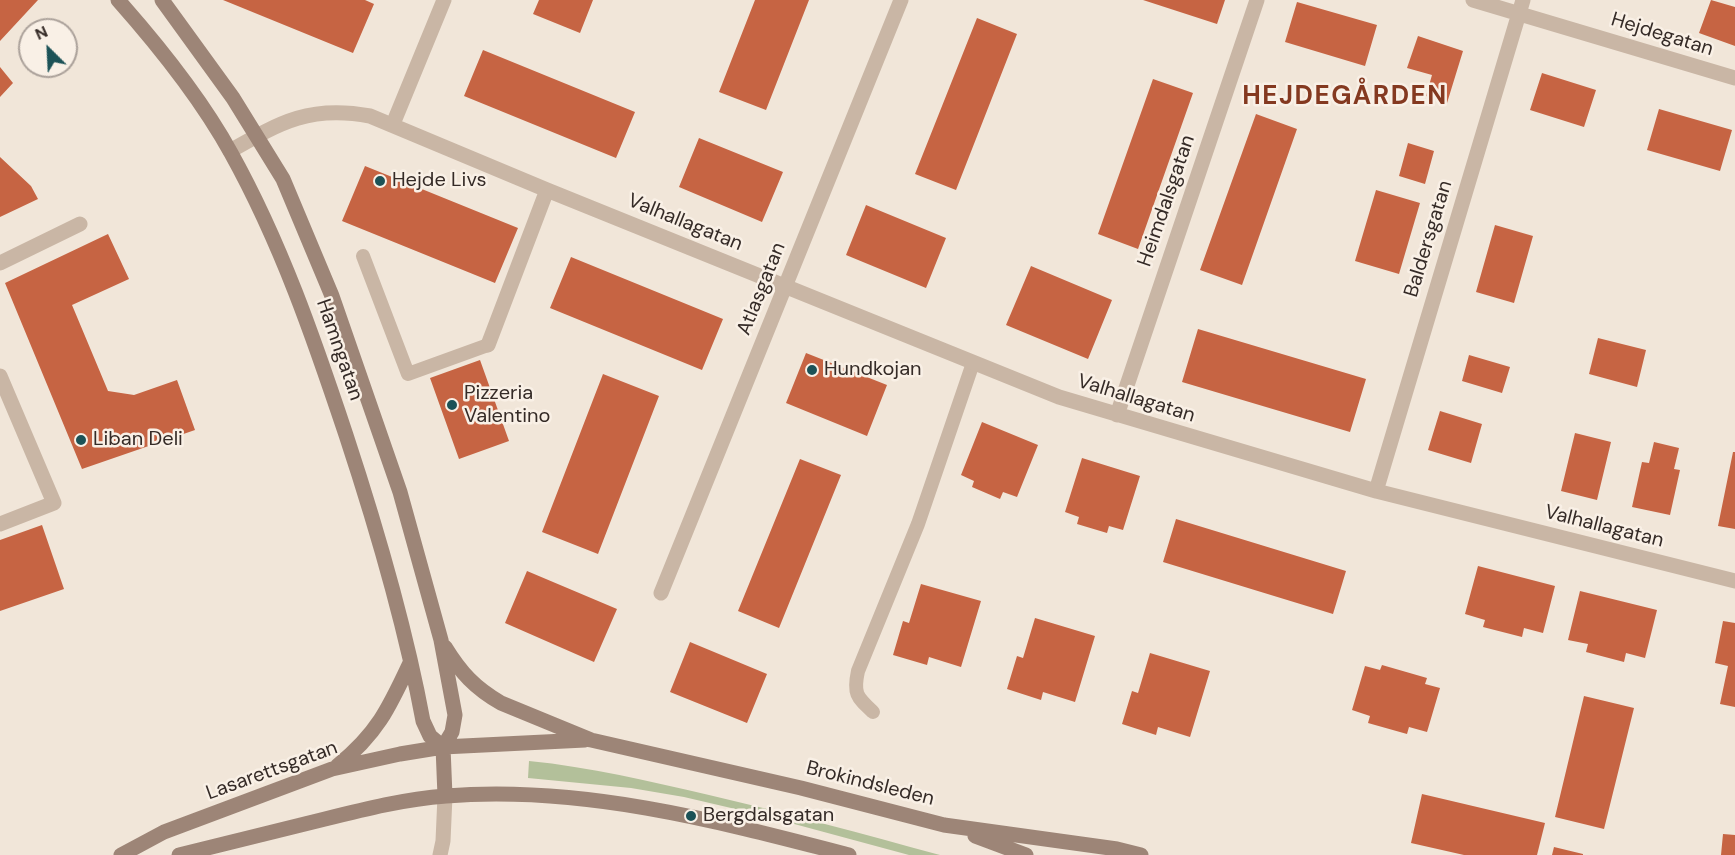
<!DOCTYPE html>
<html>
<head>
<meta charset="utf-8">
<style>
  body { margin:0 }
  #map { position:relative; width:1735px; height:855px; overflow:hidden; background:#f1e6d9; font-family:"DM Sans",sans-serif }
  canvas { display:block }
  .north { position:absolute; left:18px; top:18px; width:60px; height:60px; box-sizing:border-box; background:#f9f0e6; border:2px solid #aba19a; border-radius:50%; rotate:336deg; font-size:16px; font-weight:700; line-height:24px; text-align:center; color:#352b27 }
  .north::after { content:''; display:block; margin:auto; width:21px; height:27px; background:#1c5257; clip-path:polygon(50% 0,100% 100%,50% 72%,0 100%) }
</style>
</head>
<body>
<div id="map">
<canvas width="1735" height="855"></canvas>
<div class="north">N</div>
</div>
<script>
const ctx = document.querySelector('canvas').getContext('2d');
ctx.lineJoin = 'round';
function paint(path, color) { ctx.fillStyle = color; ctx.fill(path, 'evenodd'); }
function stroke(path, color, width, dash) { ctx.strokeStyle = color; ctx.lineWidth = width; ctx.lineCap = dash ? 'butt' : 'round'; ctx.setLineDash(dash || []); ctx.stroke(path); }
function write(font, color, halo, rows, align = 'center') {
  ctx.font = font + ' "DM Sans",sans-serif'; ctx.lineWidth = 5; ctx.setLineDash([]); ctx.textBaseline = 'middle'; ctx.strokeStyle = halo; ctx.fillStyle = color; for (const [text, x, y, turn = 0] of rows) {
    ctx.save(); ctx.translate(x, y); ctx.rotate((+turn || 0) * Math.PI / 180); ctx.textAlign = isNaN(turn) ? turn : align; if (halo) ctx.strokeText(text, 0, 0); ctx.fillText(text, 0, 0); ctx.restore();
  }
}
paint(new Path2D(`
  M 529,761 C 590,767 649,781 709,795 C 787,813 863,834 940,855 L 909,855 L 761,815 L 684,797 L 631,788 L 528,778 Z`), '#b3c09a');
paint(new Path2D(`
  M 0,0 L 38,0 L 0,41 Z
  M 223,0 L 365,0 L 374,4 L 353,53 Z
  M 539,0 L 593,0 L 580,33 L 533,14 Z
  M 755,0 L 809,0 L 766,110 L 719,92 Z
  M 1143,0 L 1225,0 L 1217,24 Z
  M 1711,0 L 1735,7 L 1735,46 L 1699,33 Z
  M 1297,2 L 1377,25 L 1365,66 L 1285,42 Z
  M 977,18 L 1017,34 L 956,190 L 915,174 Z
  M 1418,36 L 1463,51 L 1447,103 L 1426,96 L 1432,75 L 1407,68 Z
  M 483,50 L 635,112 L 616,158 L 464,96 Z
  M 0,67 L 13,83 L 0,97 Z
  M 1542,73 L 1596,90 L 1584,127 L 1530,110 Z
  M 1153,79 L 1193,93 L 1138,249 L 1098,234 Z
  M 1659,109 L 1732,130 L 1720,171 L 1647,150 Z
  M 1256,114 L 1297,129 L 1242,285 L 1200,270 Z
  M 699,138 L 783,172 L 762,222 L 679,187 Z
  M 1408,143 L 1434,151 L 1425,184 L 1399,176 Z
  M 0,157 L 31,186 L 38,199 L 0,217 Z
  M 365,166 L 518,228 L 495,283 L 342,221 Z
  M 1376,190 L 1420,203 L 1399,274 L 1355,261 Z
  M 866,205 L 946,238 L 926,288 L 846,255 Z
  M 1495,225 L 1533,236 L 1514,303 L 1476,292 Z
  M 108,234 L 129,279 L 72,305 L 108,391 L 134,395 L 177,380 L 195,430 L 82,469 L 5,283 Z
  M 571,257 L 723,319 L 702,370 L 550,308 Z
  M 1031,266 L 1112,300 L 1088,359 L 1006,325 Z
  M 1198,329 L 1366,379 L 1350,432 L 1182,382 Z
  M 1598,338 L 1646,350 L 1637,387 L 1589,374 Z
  M 806,353 L 887,385 L 867,436 L 786,403 Z
  M 1469,355 L 1510,367 L 1502,393 L 1462,381 Z
  M 480,360 L 509,441 L 459,459 L 430,378 Z
  M 603,374 L 659,396 L 598,554 L 542,532 Z
  M 1440,411 L 1482,424 L 1471,463 L 1428,450 Z
  M 982,422 L 1038,445 L 1017,497 L 1003,492 L 1000,499 L 972,487 L 974,481 L 961,475 Z
  M 1575,433 L 1611,442 L 1597,500 L 1561,491 Z
  M 1654,442 L 1679,448 L 1674,469 L 1680,470 L 1670,515 L 1632,507 L 1642,462 L 1649,463 Z
  M 1733,452 L 1735,452 L 1735,529 L 1718,526 Z
  M 1082,458 L 1140,476 L 1123,530 L 1109,526 L 1107,533 L 1077,524 L 1079,517 L 1065,512 Z
  M 800,459 L 841,475 L 779,628 L 738,611 Z
  M 1176,519 L 1346,571 L 1333,614 L 1163,562 Z
  M 42,525 L 64,589 L 0,611 L 0,540 Z
  M 1478,566 L 1555,586 L 1543,633 L 1524,628 L 1522,637 L 1483,627 L 1485,620 L 1465,614 Z
  M 527,571 L 617,609 L 594,662 L 505,623 Z
  M 921,584 L 981,601 L 961,667 L 929,657 L 927,665 L 893,655 L 903,621 L 909,623 Z
  M 1580,591 L 1657,610 L 1645,658 L 1626,653 L 1624,662 L 1586,652 L 1588,644 L 1568,640 Z
  M 1035,618 L 1095,636 L 1075,702 L 1043,692 L 1041,700 L 1007,689 L 1017,656 L 1023,658 Z
  M 1723,621 L 1735,623 L 1735,707 L 1720,704 L 1728,666 L 1715,663 Z
  M 690,642 L 767,674 L 747,723 L 670,692 Z
  M 1150,653 L 1210,671 L 1190,737 L 1158,727 L 1156,735 L 1122,724 L 1132,691 L 1138,693 Z
  M 1382,665 L 1427,678 L 1425,684 L 1440,688 L 1427,732 L 1409,727 L 1407,734 L 1368,723 L 1370,716 L 1352,710 L 1365,666 L 1380,670 Z
  M 1584,696 L 1634,708 L 1604,829 L 1555,817 Z
  M 1422,794 L 1545,823 L 1537,855 L 1464,855 L 1411,843 Z
  M 1723,834 L 1735,835 L 1735,855 L 1721,855 Z
  M 1554,847 L 1583,854 L 1583,855 L 1552,855 Z`), '#c66443');
stroke(new Path2D(`
  M 363,256 L 408,374 L 488,345
  M 873,712 C 857,697 853,694 858,671 L 918,524 L 973,363`), '#c9b6a5', 14);
stroke(new Path2D(`
  M 1473,0 L 1735,78
  M 393,124 L 444,0
  M 230,151 C 281,122 310,105 370,116 L 547,190 L 1059,397 L 1376,491 L 1735,581
  M 0,263 L 80,224
  M 488,345 L 547,190
  M 0,376 L 54,503 L 0,524
  M 1117,415 L 1257,0
  M 1376,491 L 1523,0
  M 661,593 L 901,0
  M 440,855 L 443,841 L 445,796`), '#c9b6a5', 15);
stroke(new Path2D(`
  M 118,0 C 157,44 203,102 231,153 C 281,243 314,339 346,435 C 377,529 405,624 423,721 L 430,736 L 443,747
  M 162,0 L 233,98 L 283,179 L 332,296 L 400,492 L 441,640 L 455,715 L 452,732 L 443,747 L 445,796
  M 445,647 C 461,673 475,688 501,703 L 591,740 L 801,788 L 944,825 L 1117,849 L 1141,855
  M 337,766 C 377,734 389,708 410,663
  M 975,836 L 1026,855
  M 121,855 L 164,832 L 332,769 L 400,754 L 443,747 L 585,740
  M 179,855 C 228,843 277,831 325,819 C 365,809 405,799 446,796 C 582,785 718,821 849,855`), '#9d8577', 15);
for (const [x, y, r, color] of [
  [380,181,6,"#1c5257"],
  [812,370,6,"#1c5257"],
  [452,405,6,"#1c5257"],
  [81,440,6,"#1c5257"],
  [691,816,6,"#1c5257"]
]) { const dot = new Path2D(); dot.arc(x, y, r, 0, 2 * Math.PI); ctx.fillStyle = color; ctx.fill(dot); stroke(dot, '#f9f0e6', 2); }
write('20px', '#352b27', '#f9f0e6', [
  ["Hejdegatan",1662,35,17],
  ["Heimdalsgatan",1167,201,-71],
  ["Valhallagatan",685,223,22],
  ["Baldersgatan",1429,239,-73],
  ["Atlasgatan",762,289,-68],
  ["Hamngatan",339,350,71],
  ["Valhallagatan",1136,399,17],
  ["Valhallagatan",1604,527,14],
  ["Lasarettsgatan",272,771,-20],
  ["Brokindsleden",870,784,14]
]);
write('20px', '#352b27', '#f9f0e6', [
  ["Hejde Livs",392,181],
  ["Hundkojan",824,370],
  ["Pizzeria",464,394],
  ["Valentino",464,417],
  ["Liban Deli",93,440],
  ["Bergdalsgatan",703,816]
], 'left');
ctx.letterSpacing = '1.5px';
write('bold 26px', '#843920', '#f9f0e6', [
  ["HEJDEGÅRDEN",1345,97]
]);
ctx.letterSpacing = '0px';
</script>
</body>
</html>
